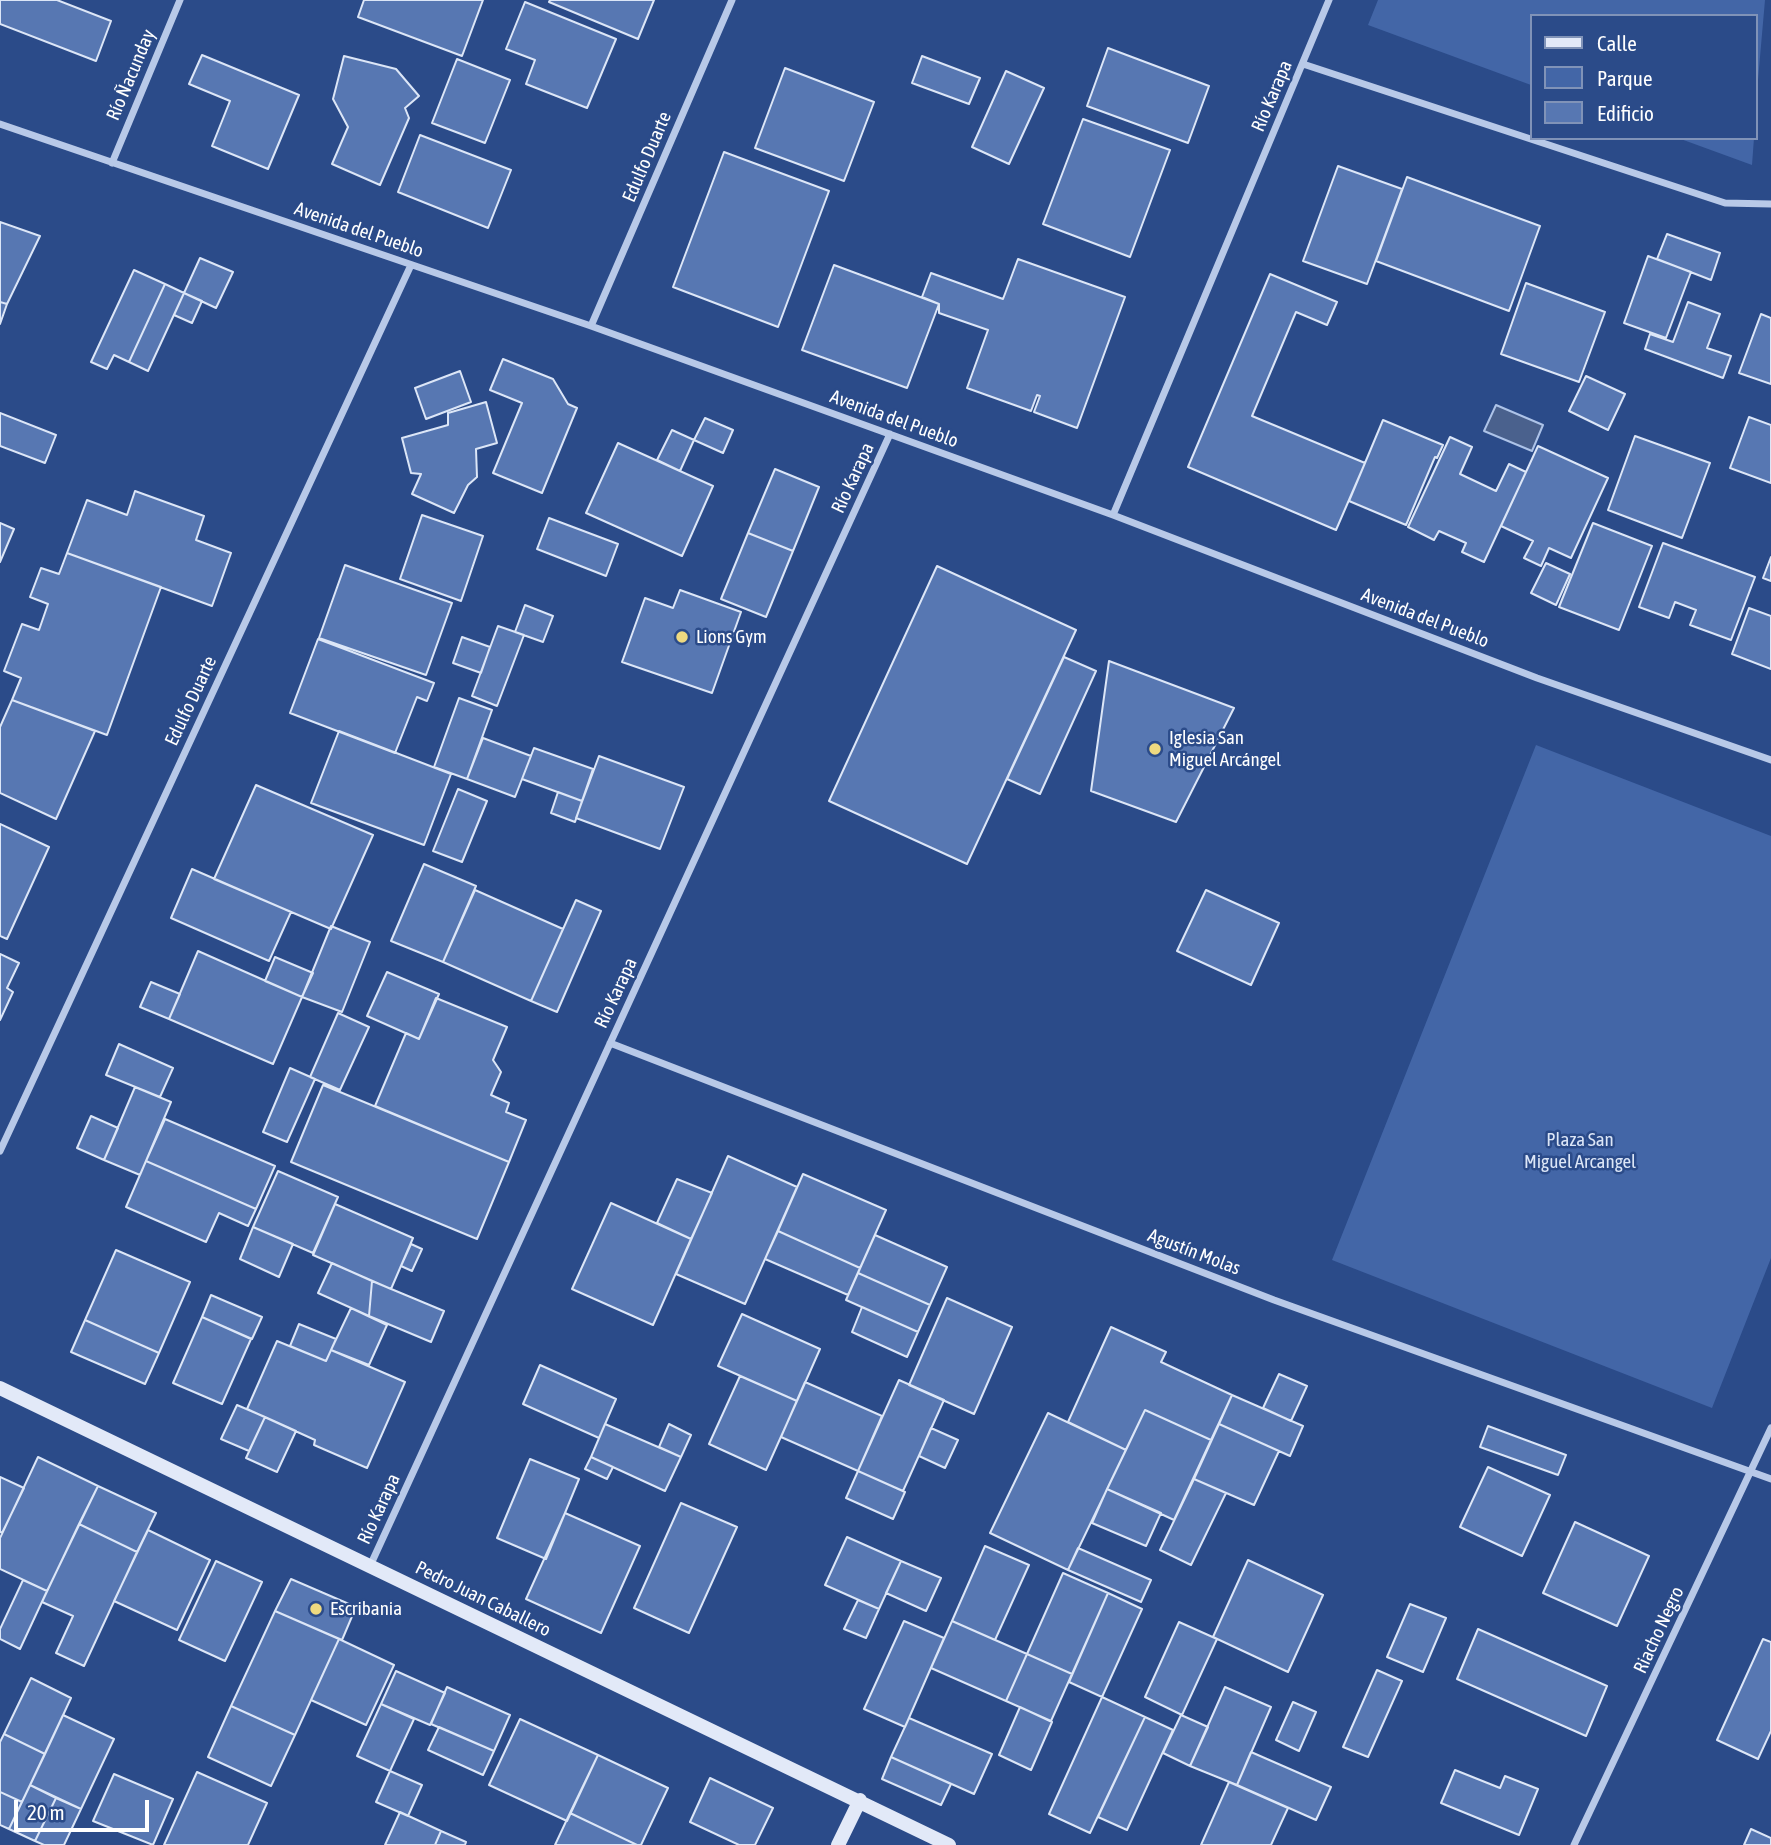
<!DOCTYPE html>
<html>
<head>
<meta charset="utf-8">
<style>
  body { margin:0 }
  #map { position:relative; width:1771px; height:1845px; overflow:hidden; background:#2b4b89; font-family:"Asap Condensed",sans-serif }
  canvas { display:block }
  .legend { position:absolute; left:1530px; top:14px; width:228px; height:126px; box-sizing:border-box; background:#2b4b89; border:2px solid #8093b8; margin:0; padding:9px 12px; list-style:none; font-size:21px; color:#fff }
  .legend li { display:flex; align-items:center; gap:14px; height:35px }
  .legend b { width:35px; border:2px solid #8093b8 }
  .scale { position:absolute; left:14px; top:1800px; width:135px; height:32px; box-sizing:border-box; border:4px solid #fff; border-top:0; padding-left:9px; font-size:21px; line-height:24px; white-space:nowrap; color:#fff; -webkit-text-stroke:5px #2b4b89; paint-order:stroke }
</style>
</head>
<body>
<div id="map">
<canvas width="1771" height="1845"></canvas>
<ul class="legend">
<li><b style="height:9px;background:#e2e9f8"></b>Calle</li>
<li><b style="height:19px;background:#4366a7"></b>Parque</li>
<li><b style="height:19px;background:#5777b2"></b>Edificio</li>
</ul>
<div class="scale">20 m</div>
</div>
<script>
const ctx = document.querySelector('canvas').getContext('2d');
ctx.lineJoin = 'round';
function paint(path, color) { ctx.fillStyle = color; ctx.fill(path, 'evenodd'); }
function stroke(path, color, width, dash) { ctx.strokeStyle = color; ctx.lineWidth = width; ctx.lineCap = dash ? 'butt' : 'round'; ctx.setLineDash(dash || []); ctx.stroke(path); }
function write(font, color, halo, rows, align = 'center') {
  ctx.font = font + ' "Asap Condensed",sans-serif'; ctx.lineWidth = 5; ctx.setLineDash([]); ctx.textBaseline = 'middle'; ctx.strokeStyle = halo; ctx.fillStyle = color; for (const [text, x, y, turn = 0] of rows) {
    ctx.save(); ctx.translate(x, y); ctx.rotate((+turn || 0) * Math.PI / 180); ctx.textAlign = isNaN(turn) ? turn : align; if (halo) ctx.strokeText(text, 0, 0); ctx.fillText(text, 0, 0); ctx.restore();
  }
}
paint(new Path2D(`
  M 1378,0 L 1765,0 L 1755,114 L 1755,16 L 1531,16 L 1531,85 L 1368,25 Z
  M 1678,138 L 1754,138 L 1752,165 Z
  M 1536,745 L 1771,836 L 1771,1258 L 1712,1408 L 1332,1260 Z`), '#4366a7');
const water = new Path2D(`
  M 1496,405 L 1543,425 L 1532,451 L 1484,431 Z`);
paint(water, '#4a618d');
stroke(water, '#adc3e8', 2);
const building = new Path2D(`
  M 0,0 L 57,0 L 111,21 L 96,61 L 0,24 Z
  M 364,0 L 483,0 L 462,56 L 358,17 Z
  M 550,0 L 654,0 L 638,39 L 549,2 Z
  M 525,2 L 616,39 L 587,108 L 526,84 L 535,60 L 506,49 Z
  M 1108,48 L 1209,86 L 1188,143 L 1087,106 Z
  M 202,55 L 299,95 L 268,169 L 212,146 L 230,101 L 189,84 Z
  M 344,56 L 396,69 L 419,96 L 405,108 L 409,118 L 380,185 L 332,164 L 348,127 L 333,99 Z
  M 922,56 L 980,78 L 969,104 L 912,83 Z
  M 457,59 L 510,80 L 485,143 L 432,123 Z
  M 785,68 L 874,102 L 844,181 L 755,148 Z
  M 1006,71 L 1044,88 L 1009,164 L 972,147 Z
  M 1083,119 L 1170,150 L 1130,257 L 1043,224 Z
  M 420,135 L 511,170 L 488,228 L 398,192 Z
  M 724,152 L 829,191 L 778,327 L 673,287 Z
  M 1338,166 L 1402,189 L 1367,284 L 1303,261 Z
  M 1407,177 L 1540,226 L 1509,311 L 1376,261 Z
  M 0,222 L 40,236 L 7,304 L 0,302 Z
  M 1667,234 L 1720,253 L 1711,280 L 1657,259 Z
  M 1648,256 L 1691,272 L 1666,338 L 1624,323 Z
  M 200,258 L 233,272 L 216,308 L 184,293 Z
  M 1018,259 L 1125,297 L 1077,428 L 1034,412 L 1040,396 L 1037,395 L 1031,411 L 967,388 L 988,330 L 939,313 L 939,304 L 922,297 L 931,273 L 1003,299 Z
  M 834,265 L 939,304 L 907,388 L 802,350 Z
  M 134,270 L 165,284 L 129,362 L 114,355 L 107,369 L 91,362 Z
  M 1270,274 L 1337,302 L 1327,325 L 1296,312 L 1252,416 L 1365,463 L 1336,530 L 1188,467 Z
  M 1526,283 L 1605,312 L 1579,382 L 1501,354 Z
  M 165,284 L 184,293 L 148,371 L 129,362 Z
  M 184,293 L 202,301 L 192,323 L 174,315 Z
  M 0,302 L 7,304 L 0,324 Z
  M 1688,302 L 1720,314 L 1707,348 L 1731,356 L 1723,378 L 1645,349 L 1650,334 L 1673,342 Z
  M 1761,314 L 1771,318 L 1771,384 L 1739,373 Z
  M 503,359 L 553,379 L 568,404 L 577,408 L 542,493 L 493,473 L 522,403 L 490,390 Z
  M 460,371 L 471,402 L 426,419 L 415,388 Z
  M 1586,376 L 1625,394 L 1608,430 L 1569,411 Z
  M 486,402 L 497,443 L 476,449 L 477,477 L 468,485 L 454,513 L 412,494 L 421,474 L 411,473 L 402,438 L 448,425 L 448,413 Z
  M 0,413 L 56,435 L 45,463 L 0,446 Z
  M 1749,417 L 1771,425 L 1771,483 L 1730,468 Z
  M 705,418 L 733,430 L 723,453 L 694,440 Z
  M 1383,420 L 1443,445 L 1437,458 L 1435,457 L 1406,525 L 1349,501 Z
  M 672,430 L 694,440 L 680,471 L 657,460 Z
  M 1635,436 L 1710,463 L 1682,538 L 1608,510 Z
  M 1450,437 L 1472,447 L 1460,474 L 1496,491 L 1509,464 L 1526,472 L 1484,562 L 1462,552 L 1466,543 L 1439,531 L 1434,540 L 1408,527 Z
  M 618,443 L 713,486 L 682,556 L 586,513 Z
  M 1538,446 L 1608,478 L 1571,558 L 1549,548 L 1541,566 L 1524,558 L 1533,541 L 1501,526 Z
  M 775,469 L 819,487 L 793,551 L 748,533 Z
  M 135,491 L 204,516 L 196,540 L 231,553 L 212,606 L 67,553 L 87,500 L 127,515 Z
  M 422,515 L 483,536 L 461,601 L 400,579 Z
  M 549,518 L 618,544 L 606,576 L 537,549 Z
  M 0,523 L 14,529 L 0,562 Z
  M 1593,523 L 1652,546 L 1619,630 L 1559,607 Z
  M 748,533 L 793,551 L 766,617 L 721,599 Z
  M 1663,543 L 1755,577 L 1731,640 L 1690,625 L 1696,610 L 1675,602 L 1669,618 L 1639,607 Z
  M 67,553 L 161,587 L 107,735 L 12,700 L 21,678 L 4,671 L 22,624 L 39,630 L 48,604 L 30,597 L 41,568 L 59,574 Z
  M 1771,557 L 1771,581 L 1763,578 Z
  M 1546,563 L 1570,574 L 1556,605 L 1531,593 Z
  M 345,565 L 452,603 L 426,675 L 319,638 Z
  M 937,566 L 1076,630 L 967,864 L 829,801 Z
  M 680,590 L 741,612 L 712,693 L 622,662 L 645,598 L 673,608 Z
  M 525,605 L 553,616 L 543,642 L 515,632 Z
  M 1749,608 L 1771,616 L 1771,669 L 1732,654 Z
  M 498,626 L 524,635 L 497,706 L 472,696 Z
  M 462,637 L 490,647 L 481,673 L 453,663 Z
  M 318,639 L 434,683 L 427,701 L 417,697 L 395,753 L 290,713 Z
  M 1064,657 L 1096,671 L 1040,794 L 1007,779 Z
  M 1109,661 L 1234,708 L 1176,822 L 1091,791 Z
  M 459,698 L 492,710 L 467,779 L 434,767 Z
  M 12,700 L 95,731 L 56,819 L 0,793 L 0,727 Z
  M 339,731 L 451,774 L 424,845 L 311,803 Z
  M 483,738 L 531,756 L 515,797 L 467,779 Z
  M 534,748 L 593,769 L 582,801 L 522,779 Z
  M 599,756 L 684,787 L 660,849 L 576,818 Z
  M 256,785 L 373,835 L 331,929 L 214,879 Z
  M 458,789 L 487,801 L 462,862 L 433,851 Z
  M 558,792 L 582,801 L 575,822 L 551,813 Z
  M 0,824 L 49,847 L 7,939 L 0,936 Z
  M 424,864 L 476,886 L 443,962 L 391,941 Z
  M 192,869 L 291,912 L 269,961 L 171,918 Z
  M 475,890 L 563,929 L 531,1001 L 443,962 Z
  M 1206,890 L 1279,923 L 1251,985 L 1177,951 Z
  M 576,900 L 601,911 L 557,1012 L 531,1001 Z
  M 331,926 L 370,942 L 342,1012 L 302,997 Z
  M 198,951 L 302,997 L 273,1064 L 169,1019 Z
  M 0,954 L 19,963 L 7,988 L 13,992 L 0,1020 Z
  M 275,957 L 313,973 L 302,997 L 265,981 Z
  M 387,972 L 439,994 L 419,1039 L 367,1016 Z
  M 151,982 L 180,994 L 169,1019 L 140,1007 Z
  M 436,998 L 507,1027 L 493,1060 L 501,1072 L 491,1095 L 509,1103 L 506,1112 L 526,1120 L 509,1162 L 375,1106 L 406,1033 L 419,1039 Z
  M 338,1013 L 369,1027 L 340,1090 L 310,1077 Z
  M 119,1044 L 173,1068 L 160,1097 L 106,1075 Z
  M 290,1068 L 315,1079 L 287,1142 L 263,1132 Z
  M 323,1085 L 509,1162 L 477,1239 L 291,1162 Z
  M 135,1087 L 171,1102 L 140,1175 L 104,1160 Z
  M 91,1116 L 118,1128 L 104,1160 L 77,1148 Z
  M 165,1119 L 275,1166 L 256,1209 L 146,1161 Z
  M 728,1156 L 797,1187 L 745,1304 L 676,1274 Z
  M 146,1161 L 256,1209 L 248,1226 L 219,1213 L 206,1242 L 126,1207 Z
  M 278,1171 L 338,1197 L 313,1253 L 253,1227 Z
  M 803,1174 L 886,1210 L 860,1268 L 778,1231 Z
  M 677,1179 L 712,1193 L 691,1239 L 657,1223 Z
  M 611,1203 L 691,1239 L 653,1325 L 572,1289 Z
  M 335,1204 L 413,1238 L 391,1289 L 313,1255 Z
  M 253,1227 L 293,1244 L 279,1277 L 240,1259 Z
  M 778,1231 L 860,1268 L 848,1295 L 765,1259 Z
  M 875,1235 L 947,1267 L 930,1305 L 858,1273 Z
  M 411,1244 L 422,1249 L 412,1271 L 401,1266 Z
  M 116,1250 L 190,1282 L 159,1353 L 85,1320 Z
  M 332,1263 L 372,1281 L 369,1316 L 318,1293 Z
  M 858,1273 L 930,1305 L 918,1332 L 846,1300 Z
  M 372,1281 L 444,1311 L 431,1342 L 369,1316 Z
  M 211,1295 L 262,1317 L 252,1339 L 202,1317 Z
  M 947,1298 L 1012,1327 L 974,1414 L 909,1385 Z
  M 862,1307 L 918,1332 L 907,1357 L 852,1332 Z
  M 351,1308 L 387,1325 L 369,1365 L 331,1350 Z
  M 742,1314 L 820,1349 L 797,1401 L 718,1366 Z
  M 202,1317 L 251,1339 L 222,1404 L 173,1383 Z
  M 85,1320 L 159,1353 L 145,1384 L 71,1352 Z
  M 299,1324 L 336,1339 L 326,1361 L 290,1346 Z
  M 1111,1327 L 1166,1352 L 1161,1362 L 1232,1395 L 1211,1440 L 1145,1410 L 1126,1450 L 1068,1422 Z
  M 277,1341 L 326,1361 L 331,1350 L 405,1382 L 367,1468 L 314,1445 L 315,1440 L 247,1409 Z
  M 540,1365 L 616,1399 L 599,1438 L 523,1404 Z
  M 1279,1374 L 1307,1386 L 1291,1421 L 1263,1408 Z
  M 740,1376 L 797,1401 L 766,1470 L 709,1444 Z
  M 899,1380 L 944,1400 L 903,1491 L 858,1471 Z
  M 805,1382 L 882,1416 L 858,1471 L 781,1437 Z
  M 1232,1395 L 1303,1426 L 1290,1456 L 1219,1424 Z
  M 237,1405 L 265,1417 L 249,1451 L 221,1439 Z
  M 1145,1410 L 1211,1440 L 1174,1520 L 1107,1489 Z
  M 1048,1413 L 1126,1450 L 1068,1570 L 990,1533 Z
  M 265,1417 L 296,1431 L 277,1472 L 246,1458 Z
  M 605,1424 L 681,1457 L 665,1491 L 591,1457 Z
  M 669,1424 L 691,1435 L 681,1457 L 659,1447 Z
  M 1219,1424 L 1279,1451 L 1254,1505 L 1194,1479 Z
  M 1488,1426 L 1566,1455 L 1558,1475 L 1480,1447 Z
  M 931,1428 L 958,1440 L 945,1468 L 919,1456 Z
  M 38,1457 L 98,1486 L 47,1591 L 0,1569 L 0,1538 Z
  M 591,1457 L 613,1467 L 607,1479 L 585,1469 Z
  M 530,1459 L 579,1479 L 546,1559 L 497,1538 Z
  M 1488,1467 L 1550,1495 L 1522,1556 L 1460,1527 Z
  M 858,1471 L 905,1492 L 893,1519 L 846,1498 Z
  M 0,1477 L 24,1488 L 2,1533 L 0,1532 Z
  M 1194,1479 L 1226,1493 L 1191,1565 L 1160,1550 Z
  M 98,1486 L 156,1513 L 137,1552 L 79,1524 Z
  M 1107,1489 L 1161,1513 L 1146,1546 L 1092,1523 Z
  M 681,1503 L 737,1527 L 689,1633 L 634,1608 Z
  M 565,1513 L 640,1546 L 601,1633 L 526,1599 Z
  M 1575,1522 L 1649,1556 L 1617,1626 L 1543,1593 Z
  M 79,1524 L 137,1552 L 84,1666 L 56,1653 L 73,1616 L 42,1602 Z
  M 148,1530 L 210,1560 L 177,1630 L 114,1601 Z
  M 847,1537 L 901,1561 L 879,1609 L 825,1585 Z
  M 985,1546 L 1029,1565 L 995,1640 L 952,1621 Z
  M 1078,1548 L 1151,1580 L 1141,1602 L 1068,1570 Z
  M 1248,1560 L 1323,1595 L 1288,1672 L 1213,1637 Z
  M 216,1561 L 262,1582 L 225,1661 L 179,1640 Z
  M 901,1561 L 941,1578 L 926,1611 L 886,1593 Z
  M 1063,1573 L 1108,1593 L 1072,1674 L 1027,1654 Z
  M 291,1579 L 356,1607 L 342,1640 L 275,1611 Z
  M 23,1580 L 47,1591 L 20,1649 L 0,1639 L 0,1629 Z
  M 1108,1593 L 1142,1609 L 1102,1697 L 1069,1682 Z
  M 858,1600 L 879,1609 L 866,1638 L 844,1629 Z
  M 1410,1604 L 1446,1618 L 1423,1672 L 1387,1657 Z
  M 275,1611 L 339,1639 L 295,1735 L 231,1706 Z
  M 904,1621 L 944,1638 L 905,1727 L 864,1709 Z
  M 952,1621 L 1027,1654 L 1006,1701 L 931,1668 Z
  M 1179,1622 L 1217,1639 L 1182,1715 L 1145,1697 Z
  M 1478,1629 L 1607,1686 L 1586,1736 L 1457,1679 Z
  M 339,1639 L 394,1665 L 366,1725 L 311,1700 Z
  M 1763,1639 L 1771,1642 L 1771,1731 L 1758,1759 L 1717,1740 Z
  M 1027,1654 L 1072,1674 L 1051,1721 L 1006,1701 Z
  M 1377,1670 L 1402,1681 L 1368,1757 L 1343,1747 Z
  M 396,1671 L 445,1693 L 430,1725 L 381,1704 Z
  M 31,1678 L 71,1698 L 45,1754 L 4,1734 Z
  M 447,1687 L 510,1715 L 494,1751 L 431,1724 Z
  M 1225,1687 L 1271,1707 L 1237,1785 L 1190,1766 Z
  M 1102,1697 L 1145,1717 L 1090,1833 L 1049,1814 Z
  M 1293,1702 L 1316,1712 L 1299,1751 L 1276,1740 Z
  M 381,1704 L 414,1719 L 390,1771 L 357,1756 Z
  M 231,1706 L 295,1735 L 271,1786 L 208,1757 Z
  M 1020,1707 L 1052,1722 L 1031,1770 L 999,1755 Z
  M 63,1715 L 114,1739 L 81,1809 L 30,1785 Z
  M 1181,1715 L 1208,1727 L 1190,1766 L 1163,1753 Z
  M 1145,1717 L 1173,1730 L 1127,1830 L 1098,1817 Z
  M 909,1718 L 992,1754 L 974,1794 L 891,1757 Z
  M 520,1719 L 598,1755 L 567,1821 L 489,1785 Z
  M 439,1727 L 494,1751 L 483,1775 L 428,1750 Z
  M 4,1734 L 45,1754 L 22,1802 L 0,1792 L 0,1742 Z
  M 1251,1752 L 1331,1787 L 1316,1820 L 1237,1785 Z
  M 598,1755 L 668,1788 L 641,1845 L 637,1845 L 570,1813 Z
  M 891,1757 L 951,1784 L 941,1805 L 882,1779 Z
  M 1455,1770 L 1500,1788 L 1505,1776 L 1538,1789 L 1519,1835 L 1441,1803 Z
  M 390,1771 L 422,1785 L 408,1816 L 376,1802 Z
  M 197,1772 L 267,1803 L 248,1845 L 164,1845 Z
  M 114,1774 L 173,1799 L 153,1845 L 93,1821 Z
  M 710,1778 L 773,1808 L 755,1845 L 739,1845 L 690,1822 Z
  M 1229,1782 L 1288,1808 L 1271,1845 L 1201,1845 Z
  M 30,1785 L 56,1798 L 35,1841 L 9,1829 Z
  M 0,1792 L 22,1802 L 9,1829 L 0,1825 Z
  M 56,1798 L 81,1809 L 64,1845 L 44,1845 L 35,1841 Z
  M 400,1812 L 441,1831 L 435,1845 L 385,1845 Z
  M 570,1813 L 637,1845 L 555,1845 Z
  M 1751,1829 L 1771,1838 L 1771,1845 L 1744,1845 Z
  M 441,1831 L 466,1842 L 465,1845 L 435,1845 Z`);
paint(building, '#5777b2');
stroke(building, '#dce6f7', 2);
stroke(new Path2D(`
  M 1303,64 L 1725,203 L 1771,204
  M 0,124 L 591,326 L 1113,515 L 1537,678 L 1771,760
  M 112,163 L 180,0
  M 591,326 L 732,0
  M 1113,515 L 1329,0
  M 610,1043 L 1274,1300 L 1771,1479
  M 0,1151 L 411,265
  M 370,1566 L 890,434
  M 1574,1845 L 1771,1428`), '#b8c9e8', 7);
stroke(new Path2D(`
  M 0,1388 L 949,1845
  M 838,1845 L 860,1800`), '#e2e9f8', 14);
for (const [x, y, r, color] of [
  [682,637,7,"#eed980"],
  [1155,749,7,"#eed980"],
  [316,1609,7,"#eed980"]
]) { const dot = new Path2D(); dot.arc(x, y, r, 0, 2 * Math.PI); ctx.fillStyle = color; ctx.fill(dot); stroke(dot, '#2b4b89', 2.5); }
write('19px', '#fff', '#2b4b89', [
  ["Río Ñacunday",131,75,-67],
  ["Río Karapa",1272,96,-67],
  ["Edulfo Duarte",647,157,-67],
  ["Avenida del Pueblo",359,230,19],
  ["Avenida del Pueblo",894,419,20],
  ["Río Karapa",853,478,-65],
  ["Avenida del Pueblo",1425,618,21],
  ["Edulfo Duarte",191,701,-65],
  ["Río Karapa",616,993,-65],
  ["Agustín Molas",1194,1252,21],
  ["Río Karapa",379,1509,-65],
  ["Pedro Juan Caballero",483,1599,26],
  ["Riacho Negro",1659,1630,-65]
]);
write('19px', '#fff', '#2b4b89', [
  ["Lions Gym",696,637],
  ["Iglesia San",1169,738],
  ["Miguel Arcángel",1169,760],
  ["Escribania",330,1609]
], 'left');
write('19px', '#dce6f7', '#2b4b89', [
  ["Plaza San",1580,1140],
  ["Miguel Arcangel",1580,1162]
]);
</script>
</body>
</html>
